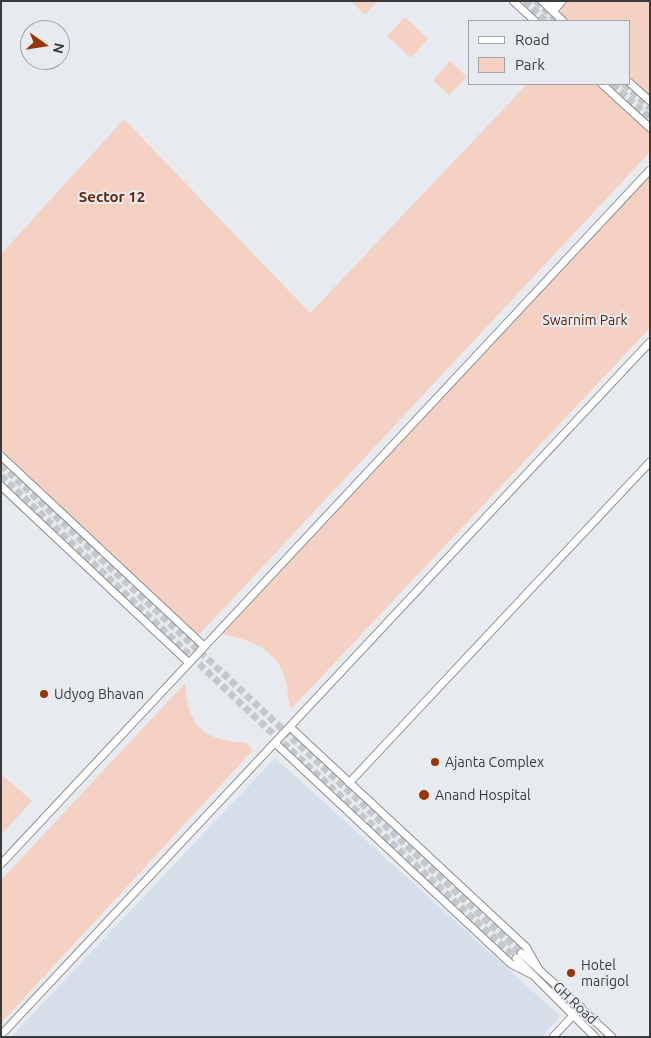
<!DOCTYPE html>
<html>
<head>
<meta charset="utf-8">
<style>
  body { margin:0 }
  #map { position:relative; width:651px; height:1038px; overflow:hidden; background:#e7ebef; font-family:Ubuntu,sans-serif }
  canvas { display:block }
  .frame { position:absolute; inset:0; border:2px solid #393a3c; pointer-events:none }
  .legend { position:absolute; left:468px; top:20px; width:162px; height:65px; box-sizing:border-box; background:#e7ebef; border:1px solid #a1a4a7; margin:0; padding:6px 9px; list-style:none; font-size:15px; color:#393a3c }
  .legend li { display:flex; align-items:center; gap:10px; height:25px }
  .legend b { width:25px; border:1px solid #a1a4a7 }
  .north { position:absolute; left:20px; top:20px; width:50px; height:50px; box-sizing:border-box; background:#e7ebef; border:1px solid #a1a4a7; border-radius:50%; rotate:103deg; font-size:14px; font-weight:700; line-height:20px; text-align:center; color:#393a3c }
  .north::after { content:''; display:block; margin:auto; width:18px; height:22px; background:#9a3505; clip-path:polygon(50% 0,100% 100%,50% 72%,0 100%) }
</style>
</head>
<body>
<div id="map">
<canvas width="651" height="1038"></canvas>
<div class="frame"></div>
<ul class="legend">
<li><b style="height:6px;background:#fff"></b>Road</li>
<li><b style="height:14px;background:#f5d1c4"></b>Park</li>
</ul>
<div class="north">N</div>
</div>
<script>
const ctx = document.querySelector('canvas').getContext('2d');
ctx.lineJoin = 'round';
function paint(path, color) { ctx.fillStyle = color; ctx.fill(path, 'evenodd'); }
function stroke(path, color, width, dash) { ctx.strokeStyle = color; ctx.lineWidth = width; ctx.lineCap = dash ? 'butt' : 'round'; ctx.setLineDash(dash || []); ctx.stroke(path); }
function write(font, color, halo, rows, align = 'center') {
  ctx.font = font + ' Ubuntu,sans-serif'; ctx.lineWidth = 4; ctx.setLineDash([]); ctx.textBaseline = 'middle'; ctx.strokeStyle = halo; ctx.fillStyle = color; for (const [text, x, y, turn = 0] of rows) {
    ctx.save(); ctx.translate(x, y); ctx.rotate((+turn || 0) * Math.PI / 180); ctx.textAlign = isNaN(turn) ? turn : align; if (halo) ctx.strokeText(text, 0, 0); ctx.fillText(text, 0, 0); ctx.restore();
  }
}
paint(new Path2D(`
  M 275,758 L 560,1016 L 542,1037 L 11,1037 Z`), '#d5dfe9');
paint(new Path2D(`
  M 351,1 L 378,1 L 365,15 Z
  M 564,1 L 650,1 L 650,101 L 630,83 L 630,21 L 561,21 L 558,19 Z
  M 405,17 L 428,39 L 411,58 L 387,36 Z
  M 450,61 L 467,77 L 449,95 L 433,80 Z
  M 527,84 L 604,84 L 650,127 L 650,152 L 198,636 L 1,450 L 1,254 L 124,119 L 310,313 Z
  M 650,173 L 650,328 L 292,708 C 286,699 289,692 286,682 C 279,650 250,639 221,634 Z
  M 185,683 C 188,727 203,740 246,743 L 253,750 L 1,1023 L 1,880 Z
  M 1,774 L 32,801 L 1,835 Z`), '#f5d1c4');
stroke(new Path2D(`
  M 525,1 L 546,21
  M 536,1 L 557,21
  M 613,84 L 650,118
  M 624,84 L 650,108
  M 1,465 L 521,953
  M 1,476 L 255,717 L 516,958`), '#c4c8cb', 7, [7, 3.5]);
const secondary = new Path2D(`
  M 513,1 L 535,21
  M 542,1 L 563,21
  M 549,8 L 555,1
  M 553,12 L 562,1
  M 630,83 L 650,101
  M 602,84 L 650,128
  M 1,456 L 204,646
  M 1,486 L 188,662
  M 290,727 L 526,947 L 538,968
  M 275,743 L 511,964 L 531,974
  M 349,783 L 650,462
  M 1,864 L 650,170
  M 521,953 L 612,1037
  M 516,958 L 595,1037
  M 1,1035 L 650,342
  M 553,1037 L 581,1007`);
stroke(secondary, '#8a8e91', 9);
stroke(secondary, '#fff', 7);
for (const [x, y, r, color] of [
  [44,694,5,"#9a3505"],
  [435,762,5,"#9a3505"],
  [424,795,6,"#9a3505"],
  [571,973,5,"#9a3505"]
]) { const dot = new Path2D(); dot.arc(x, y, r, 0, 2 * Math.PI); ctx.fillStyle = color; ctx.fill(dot); stroke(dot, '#e7ebef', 2); }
write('14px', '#5d2007', '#e7ebef', [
  ["Swarnim Park",585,320]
]);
write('14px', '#393a3c', '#e7ebef', [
  ["Udyog Bhavan",54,694],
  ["Ajanta Complex",445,762],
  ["Anand Hospital",435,795],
  ["Hotel",581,965],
  ["marigol",581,981]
], 'left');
write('14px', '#393a3c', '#e7ebef', [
  ["GH Road",575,1003,43]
]);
write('bold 15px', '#66250b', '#e7ebef', [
  ["Sector 12",112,197]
]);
</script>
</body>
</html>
